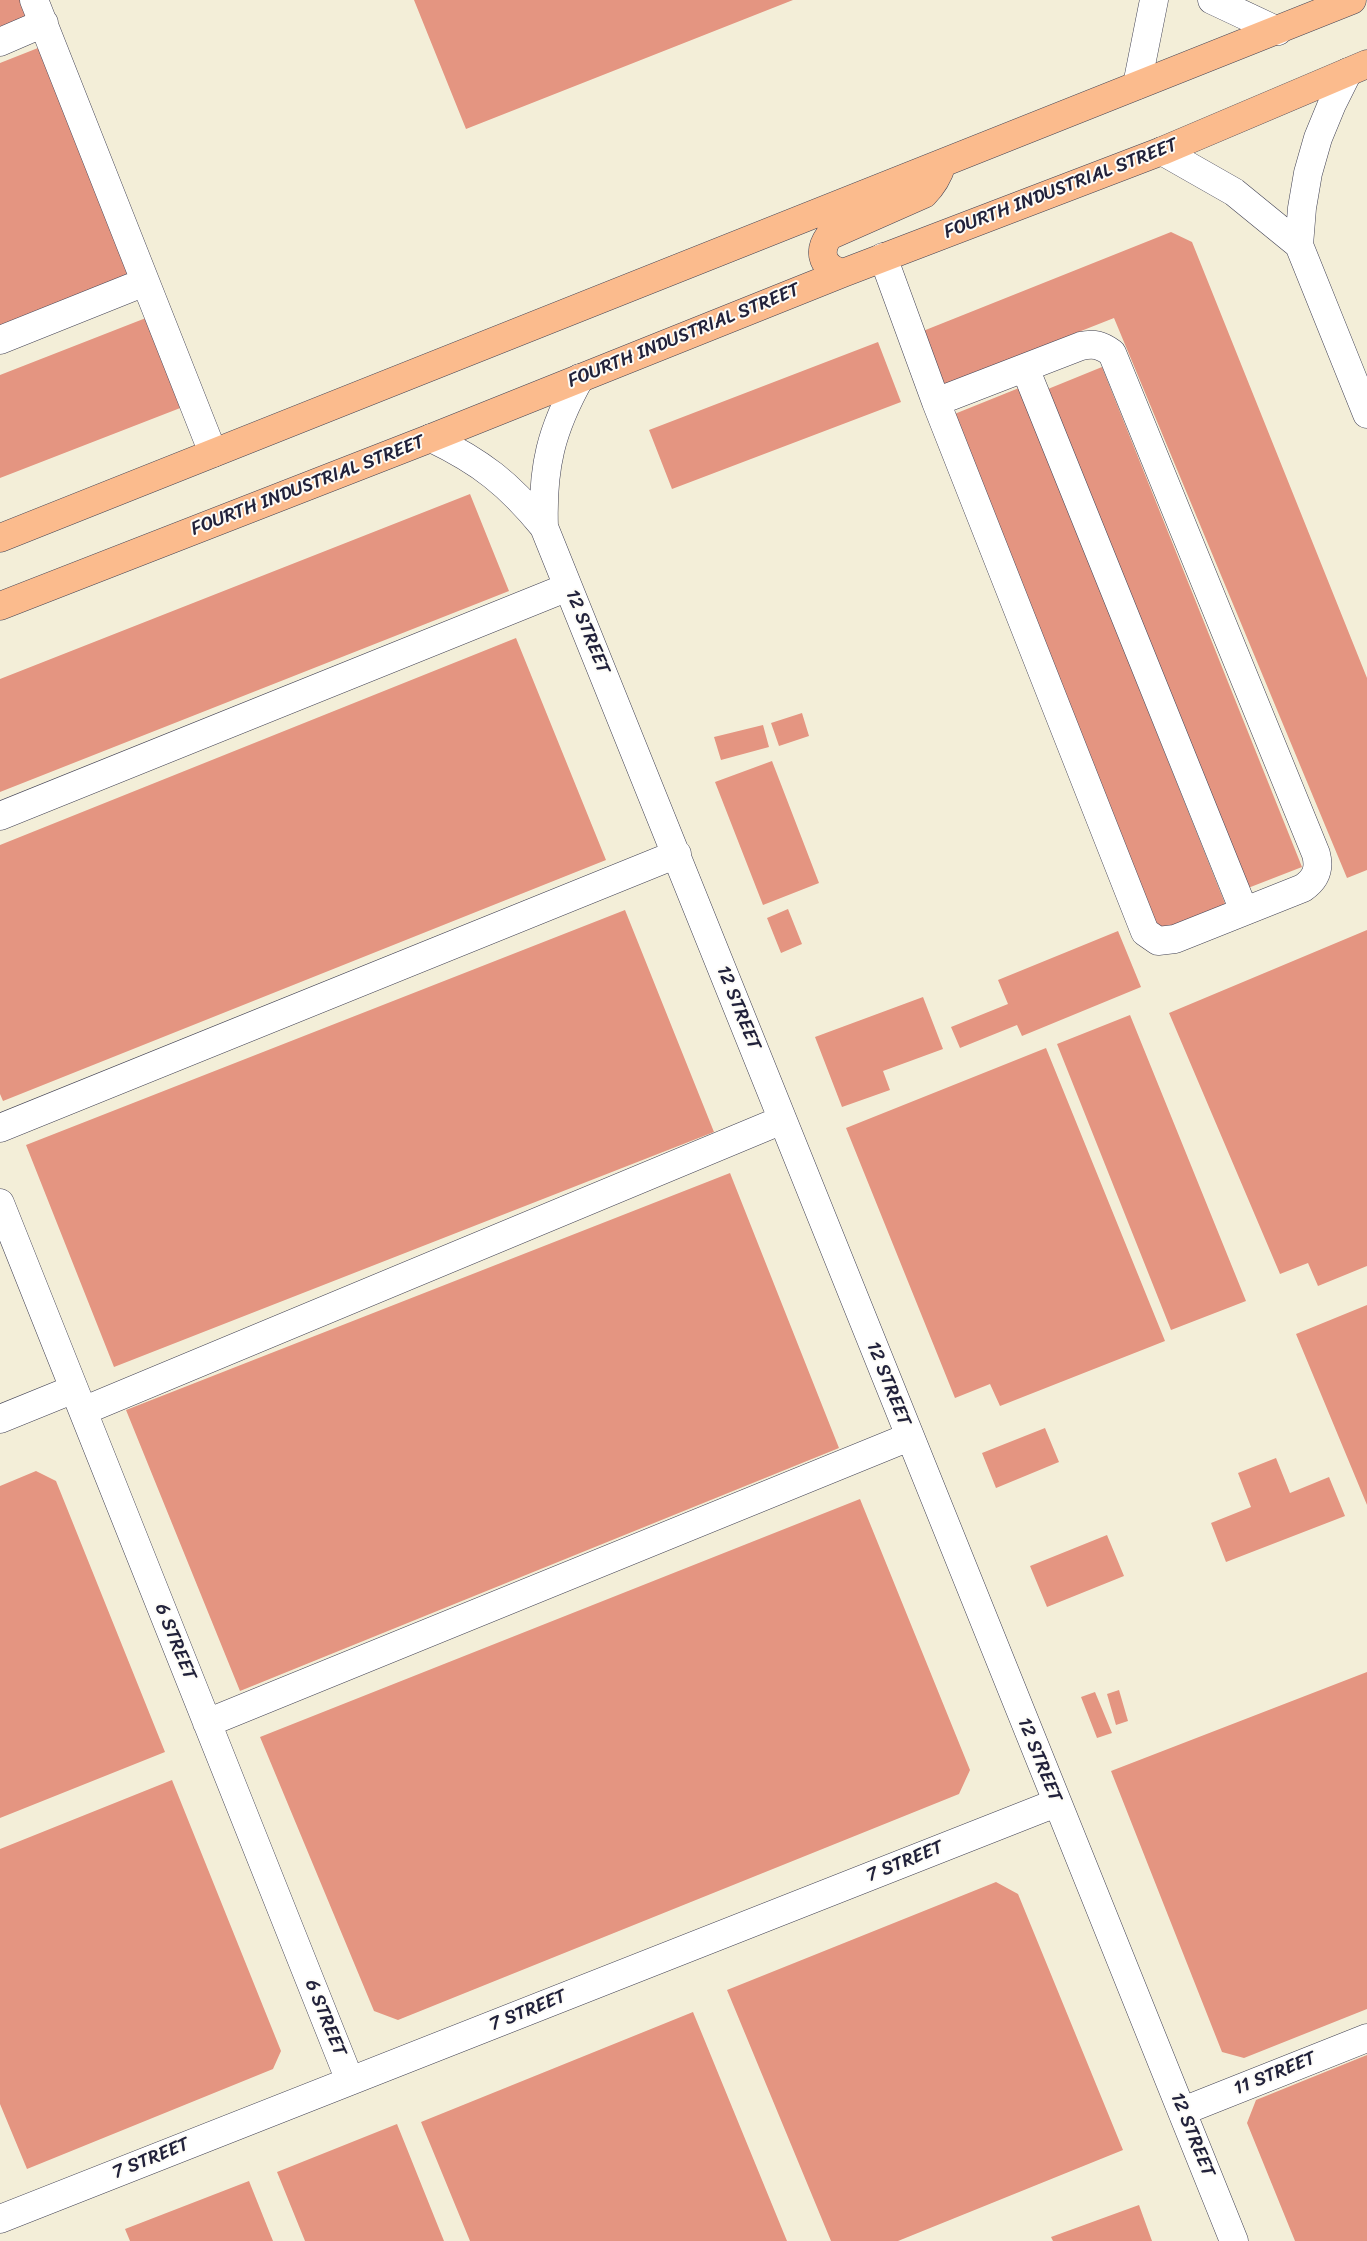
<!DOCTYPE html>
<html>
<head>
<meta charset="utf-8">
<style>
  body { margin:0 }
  canvas { display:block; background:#f3eed8 }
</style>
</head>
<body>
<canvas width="1367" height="2241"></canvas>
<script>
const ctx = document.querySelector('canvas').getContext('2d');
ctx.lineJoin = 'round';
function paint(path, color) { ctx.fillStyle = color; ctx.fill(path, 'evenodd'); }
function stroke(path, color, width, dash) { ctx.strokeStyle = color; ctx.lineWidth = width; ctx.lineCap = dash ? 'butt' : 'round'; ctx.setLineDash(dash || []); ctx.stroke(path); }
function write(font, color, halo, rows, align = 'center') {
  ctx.font = font + ' Sriracha,sans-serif'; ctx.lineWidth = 4; ctx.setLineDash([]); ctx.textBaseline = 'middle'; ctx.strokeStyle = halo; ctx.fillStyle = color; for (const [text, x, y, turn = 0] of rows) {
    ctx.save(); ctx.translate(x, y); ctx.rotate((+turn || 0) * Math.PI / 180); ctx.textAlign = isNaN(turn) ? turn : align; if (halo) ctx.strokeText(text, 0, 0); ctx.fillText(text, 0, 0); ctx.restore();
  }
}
paint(new Path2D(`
  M 0,0 L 27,0 L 34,18 L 0,31 Z
  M 414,0 L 793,0 L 466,129 Z
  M 38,48 L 131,276 L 0,329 L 0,63 Z
  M 1171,232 L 1192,242 L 1367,678 L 1367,870 L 1347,878 L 1114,318 L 939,387 L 918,333 Z
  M 151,316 L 188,405 L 0,478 L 0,375 Z
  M 878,342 L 901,402 L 672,489 L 649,430 Z
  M 1102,367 L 1302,867 L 1248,888 L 1048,389 Z
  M 1019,388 L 1226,906 L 1158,933 L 952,415 Z
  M 470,494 L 509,591 L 0,792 L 0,679 Z
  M 516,638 L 606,860 L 3,1101 L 0,1094 L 0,845 Z
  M 802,713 L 809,736 L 779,746 L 771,723 Z
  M 763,725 L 769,747 L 721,760 L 714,737 Z
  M 772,761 L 819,883 L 763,905 L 715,782 Z
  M 788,909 L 802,944 L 781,953 L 767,918 Z
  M 625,910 L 714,1132 L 114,1367 L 26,1145 Z
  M 1367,930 L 1367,1266 L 1318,1286 L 1308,1263 L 1280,1274 L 1169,1013 Z
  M 1118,931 L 1141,987 L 1022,1036 L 1017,1025 L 960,1048 L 951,1027 L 1008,1004 L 998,980 Z
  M 923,997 L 943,1049 L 883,1071 L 890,1090 L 842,1107 L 815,1037 Z
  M 1130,1015 L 1246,1301 L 1171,1330 L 1057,1044 Z
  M 1046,1048 L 1165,1341 L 1000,1406 L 990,1384 L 955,1398 L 846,1128 Z
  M 730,1173 L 839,1448 L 240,1691 L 126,1410 Z
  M 1367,1305 L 1367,1505 L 1296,1334 Z
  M 1045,1428 L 1059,1462 L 996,1488 L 982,1453 Z
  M 1276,1458 L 1290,1493 L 1329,1477 L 1345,1516 L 1226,1562 L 1211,1523 L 1251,1507 L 1238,1473 Z
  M 36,1471 L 56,1481 L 165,1752 L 0,1818 L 0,1486 Z
  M 860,1499 L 970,1770 L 959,1794 L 398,2020 L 374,2011 L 260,1737 Z
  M 1107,1535 L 1124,1576 L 1047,1607 L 1030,1566 Z
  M 1367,1672 L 1367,2009 L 1244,2058 L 1222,2052 L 1111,1771 Z
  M 1119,1690 L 1128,1721 L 1116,1725 L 1107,1694 Z
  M 1095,1692 L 1112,1733 L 1097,1738 L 1081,1697 Z
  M 172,1780 L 281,2051 L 273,2069 L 27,2169 L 0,2104 L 0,1849 Z
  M 996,1882 L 1018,1894 L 1123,2150 L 898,2241 L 831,2241 L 727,1990 Z
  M 693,2012 L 787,2241 L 470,2241 L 421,2122 Z
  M 1367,2055 L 1367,2241 L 1295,2241 L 1247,2123 L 1256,2100 Z
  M 397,2124 L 444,2241 L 305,2241 L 277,2172 Z
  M 249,2181 L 273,2241 L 130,2241 L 125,2229 Z
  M 1139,2205 L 1152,2241 L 1053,2241 L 1051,2237 Z`), '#e49581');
const minor = new Path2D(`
  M 34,0 L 213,453
  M 1212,0 L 1278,31
  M 0,42 L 44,23
  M 1348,72 L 1332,104 L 1318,138 L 1308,173 L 1302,208 L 1299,245 L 1367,414
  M 1137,85 L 1154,0
  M 1162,151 L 1234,192 L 1299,245
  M 883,257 L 936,402 L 1145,932 L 1158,941 L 1175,939 L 1303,888 C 1316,879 1320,869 1316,854 L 1112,353 C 1101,345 1094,343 1081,346 L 936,402
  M 0,340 L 145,282
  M 1025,368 L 1244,911
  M 431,438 C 481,462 509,484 544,527 L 1234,2241
  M 544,527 C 542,467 551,430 580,378
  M 0,816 L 568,587
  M 0,1128 L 677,854
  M 0,1203 L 350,2081
  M 83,1411 L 782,1120
  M 0,1419 L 74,1389
  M 207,1723 L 909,1437
  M 1183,2111 L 1367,2038
  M 0,2219 L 1056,1803`);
const major = new Path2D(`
  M 843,273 C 823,268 817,253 829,236 L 924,194 C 933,185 938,177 942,164
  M 0,538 L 1352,0
  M 0,606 L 431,438 L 843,273 L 1162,151 L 1367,64`);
stroke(minor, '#414153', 29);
stroke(major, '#414153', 29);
stroke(minor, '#fff', 28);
stroke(major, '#fbbb8d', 28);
write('19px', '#22223b', '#fdfcf7', [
  ["FOURTH INDUSTRIAL STREET",1061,189,-21],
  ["FOURTH INDUSTRIAL STREET",684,336,-22],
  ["FOURTH INDUSTRIAL STREET",308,486,-21],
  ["12 STREET",587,632,68],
  ["12 STREET",738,1008,68],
  ["12 STREET",888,1384,68],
  ["6 STREET",175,1642,68],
  ["12 STREET",1039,1760,68],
  ["7 STREET",905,1862,-22],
  ["7 STREET",528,2011,-22],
  ["6 STREET",325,2018,68],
  ["11 STREET",1275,2074,-22],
  ["12 STREET",1192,2135,68],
  ["7 STREET",151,2159,-22]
]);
</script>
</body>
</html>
